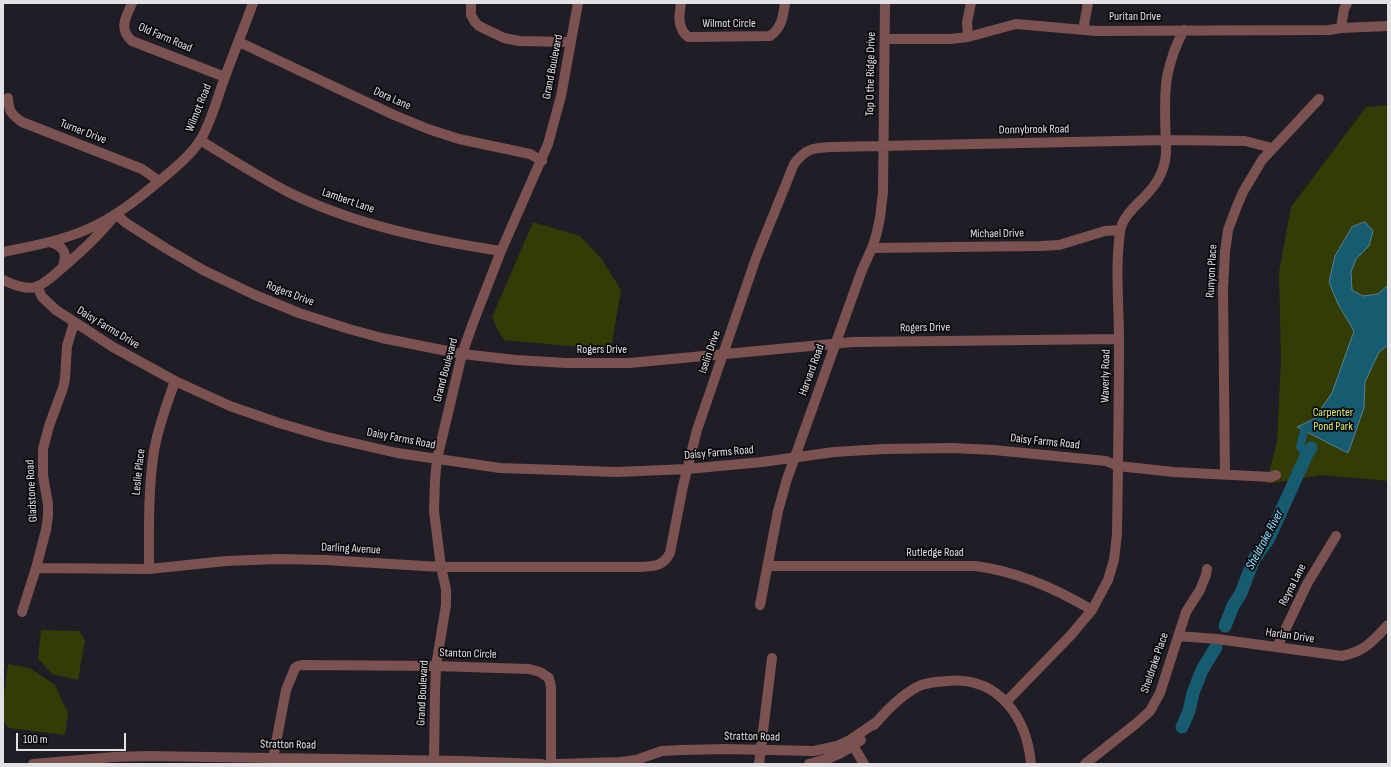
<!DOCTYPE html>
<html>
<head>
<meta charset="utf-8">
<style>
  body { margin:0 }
  #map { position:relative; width:1391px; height:767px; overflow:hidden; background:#1f1d25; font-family:"Sofia Sans Condensed",sans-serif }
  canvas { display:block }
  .frame { position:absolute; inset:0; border:4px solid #e2e1e6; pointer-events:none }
  .scale { position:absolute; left:16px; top:733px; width:110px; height:18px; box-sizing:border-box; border:2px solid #e2e1e6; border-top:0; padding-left:5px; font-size:12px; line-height:14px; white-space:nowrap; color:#e2e1e6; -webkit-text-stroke:3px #08080b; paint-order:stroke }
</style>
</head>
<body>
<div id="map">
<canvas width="1391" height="767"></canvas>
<div class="frame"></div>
<div class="scale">100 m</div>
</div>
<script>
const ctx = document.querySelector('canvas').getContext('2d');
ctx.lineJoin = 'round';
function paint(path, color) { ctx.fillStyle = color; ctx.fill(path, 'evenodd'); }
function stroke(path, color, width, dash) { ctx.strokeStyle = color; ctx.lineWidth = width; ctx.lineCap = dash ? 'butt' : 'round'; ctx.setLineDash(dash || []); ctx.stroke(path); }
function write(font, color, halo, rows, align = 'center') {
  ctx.font = font + ' "Sofia Sans Condensed",sans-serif'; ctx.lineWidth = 3.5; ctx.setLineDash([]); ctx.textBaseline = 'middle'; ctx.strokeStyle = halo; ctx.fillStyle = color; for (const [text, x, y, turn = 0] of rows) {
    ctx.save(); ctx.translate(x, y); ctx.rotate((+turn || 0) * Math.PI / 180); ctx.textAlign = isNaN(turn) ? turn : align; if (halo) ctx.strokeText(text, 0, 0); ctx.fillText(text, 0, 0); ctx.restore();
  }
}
paint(new Path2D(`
  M 1388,105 L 1388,481 L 1323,475 L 1266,484 L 1277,442 L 1281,361 L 1279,272 L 1291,207 L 1366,107 Z
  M 533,222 L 580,236 L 601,258 L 621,290 L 611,350 L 504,340 L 496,327 L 492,317 Z
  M 41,630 L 79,631 L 85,640 L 78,680 L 52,674 L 38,658 Z
  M 8,664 L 30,668 L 55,685 L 68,713 L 65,735 L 9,728 L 3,721 L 3,700 Z`), '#333c04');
const water = new Path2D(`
  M 1365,222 L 1373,231 L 1369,246 L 1356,259 L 1351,272 L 1352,290 L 1363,296 L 1378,294 L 1388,285 L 1388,345 L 1379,352 L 1365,382 L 1364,408 L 1348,453 L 1297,427 L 1314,419 L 1332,393 L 1354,331 L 1338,304 L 1329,282 L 1335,256 L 1352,227 Z`);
paint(water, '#175b71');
stroke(water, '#548394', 1);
stroke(new Path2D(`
  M 1304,431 L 1300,447 L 1307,454`), '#175b71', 8);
stroke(new Path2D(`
  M 1225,626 L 1233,606 L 1241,593 L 1254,559 L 1268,540 L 1307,454 L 1311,448
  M 1182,727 L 1189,711 L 1193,693 L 1202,670 L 1216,647`), '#175b71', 13);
stroke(new Path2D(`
  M 132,3 C 126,18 118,28 132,41 L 225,77
  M 471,3 L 471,15 L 475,22 L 479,26 L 504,38 L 519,41 L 571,42
  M 681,3 C 679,15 677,28 688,37 L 694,37 L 770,36 C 782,28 783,16 785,3
  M 1341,28 L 1344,9 L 1347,3
  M 1083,30 L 1088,3
  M 968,37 L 967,22 L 971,3
  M 885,39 L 950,39 L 968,37 L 1016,24 L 1096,31 L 1329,30 L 1341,28 L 1388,26
  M 239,42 L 394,115 L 428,129 L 459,139 L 530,154 L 542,161
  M 8,98 C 9,112 11,114 22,122 L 142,169 L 159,181
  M 200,140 C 229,158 259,177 290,193 C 356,225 429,240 501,251
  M 50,242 C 65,247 68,254 62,268
  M 872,248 L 1040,246 L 1059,245 L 1105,231 L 1120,230
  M 3,252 C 32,246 61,241 88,229 C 116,217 140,197 163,178 C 176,167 192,154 201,139 C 212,120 217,98 225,77 C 234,52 244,28 253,3
  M 3,280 C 13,284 25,290 36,287 C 45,284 54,275 61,269 C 81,252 100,235 116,214 L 126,223 L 167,249 L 203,270 L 255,295 L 299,313 L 349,329 L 382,338 L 462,354 L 516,360 L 566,363 L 629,363 L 853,342 L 1119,339
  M 37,286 L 42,297 L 56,310 L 113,347 L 175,381 L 230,406 L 279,423 L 327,437 L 397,453 L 500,468 L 617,472 L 687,469 L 762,462 L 834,452 L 884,449 L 953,448 L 994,450 L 1106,461 L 1118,466 L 1174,472 L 1271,477 L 1276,475
  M 1225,475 L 1223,289 L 1225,252 L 1228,230 L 1237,206 L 1243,192 L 1262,160 L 1319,99
  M 768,566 L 975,566 C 1017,571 1055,588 1092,610
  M 36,568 L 149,569 L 226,561 L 278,559 L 325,560 L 441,567 L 639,567 C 653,566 663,567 670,553 L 683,486 L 697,430 L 756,258 L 794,164 C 806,148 813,148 832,147 L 1166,140 L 1245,141 L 1272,148
  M 149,569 C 149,530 148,490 154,451 C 158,427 167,404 175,381
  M 760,605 L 778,511 L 787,479 L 862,270 L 872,248 L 876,236 L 880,218 L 883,192 L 885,3
  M 22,612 L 36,568 L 46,530 L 48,516 L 48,504 L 43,476 L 43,449 L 49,426 L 63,388 L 65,379 L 67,346 L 74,323
  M 1178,636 L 1217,639 L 1342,656 C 1365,651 1372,642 1388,625
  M 1277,647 L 1307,584 L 1336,536
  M 1006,702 L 1071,635 L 1092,610 L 1108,580 L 1114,560 L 1117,534 C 1118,470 1119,405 1119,341 C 1119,304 1115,268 1120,232 C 1122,216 1138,204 1148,193 C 1159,181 1165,169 1166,153 C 1166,128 1163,102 1167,77 C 1170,62 1176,44 1184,30
  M 874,725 C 886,711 900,696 917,687 C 926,682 936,682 947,681 C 998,676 1027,717 1031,764
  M 850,740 L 864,764
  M 434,760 L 435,694 L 436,666 L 446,605 L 446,589 L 441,567 L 434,511 L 435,480 L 437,459 L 462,354 L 473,323 L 501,251 L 548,144 L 561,96 L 578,3
  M 33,764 L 114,757 L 148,756 L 459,761 L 542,764
  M 272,764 L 286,690 L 295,668 L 298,666 L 302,665 L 436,666 L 529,669 L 540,672 L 549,678 L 551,687 L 551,764
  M 557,764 L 620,762 L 636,760 L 662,751 L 681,750 L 726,749 L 814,751 L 837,746 L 850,740 L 878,721
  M 759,764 L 772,658
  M 809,764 C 828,760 846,752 861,740
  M 1085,764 L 1138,722 L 1150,711 L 1160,693 L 1186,612 L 1200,590 L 1206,575 L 1207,569`), '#7b5250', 10);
write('12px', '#e2e1e6', '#08080b', [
  ["Puritan Drive",1135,17],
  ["Wilmot Circle",729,24],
  ["Old Farm Road",165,38,23],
  ["Grand Boulevard",553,67,-79],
  ["Top O the Ridge Drive",871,74,-89],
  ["Dora Lane",392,99,24],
  ["Wilmot Road",199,108,-68],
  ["Donnybrook Road",1034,130,-1],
  ["Turner Drive",83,132,21],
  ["Lambert Lane",348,201,19],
  ["Michael Drive",997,234,-1],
  ["Runyon Place",1212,271,-87],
  ["Rogers Drive",290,294,21],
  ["Daisy Farms Drive",108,328,31],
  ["Rogers Drive",925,328,-1],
  ["Rogers Drive",602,350],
  ["Iselin Drive",710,352,-71],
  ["Grand Boulevard",446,370,-75],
  ["Harvard Road",812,370,-70],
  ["Waverly Road",1106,376,-89],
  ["Daisy Farms Road",401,439,11],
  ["Daisy Farms Road",1045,442,6],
  ["Daisy Farms Road",719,453,-5],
  ["Leslie Place",139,472,-84],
  ["Gladstone Road",32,491,-93],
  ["Darling Avenue",351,549,3],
  ["Rutledge Road",935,553],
  ["Reyna Lane",1293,585,-63],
  ["Harlan Drive",1290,636,8],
  ["Stanton Circle",468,654,2],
  ["Sheldrake Place",1155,663,-71],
  ["Grand Boulevard",423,693,-87],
  ["Stratton Road",752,737,1],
  ["Stratton Road",288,745,1]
]);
write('12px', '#daf275', '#08080b', [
  ["Carpenter",1333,413],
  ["Pond Park",1333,427]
]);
write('italic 13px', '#8de0ff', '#08080b', [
  ["Sheldrake River",1265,540,-62]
]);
</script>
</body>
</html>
